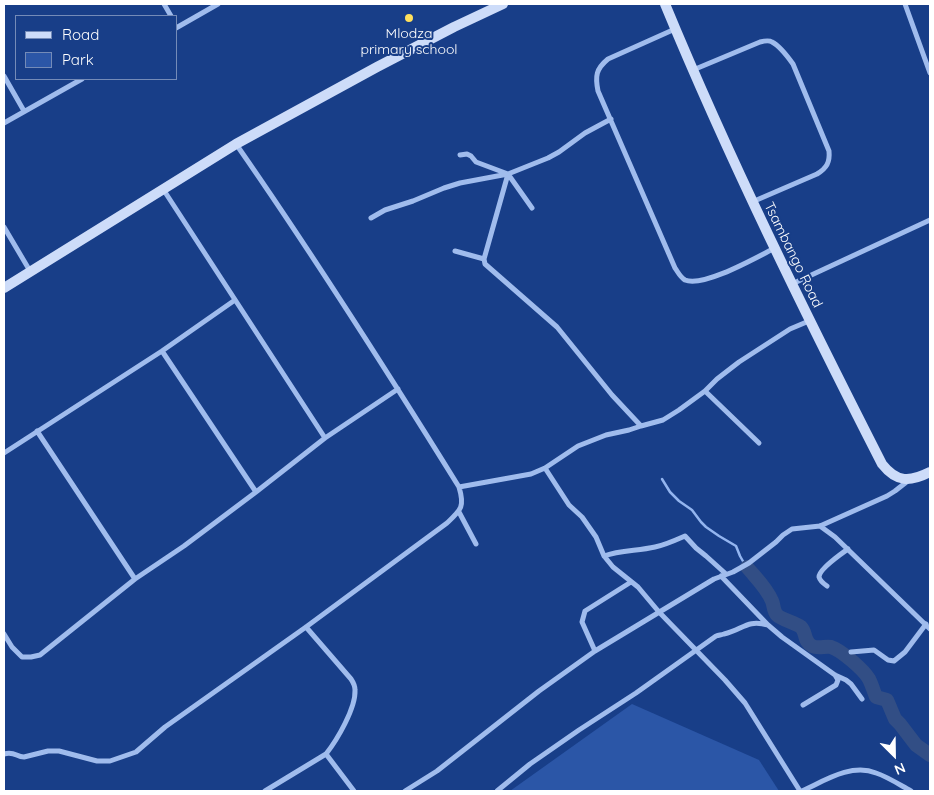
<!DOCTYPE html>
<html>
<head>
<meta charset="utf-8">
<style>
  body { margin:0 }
  #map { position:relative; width:934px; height:795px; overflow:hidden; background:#183e88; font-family:Quicksand,sans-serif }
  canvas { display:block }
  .frame { position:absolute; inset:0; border:5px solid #fff; pointer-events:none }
  .legend { position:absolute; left:15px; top:15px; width:162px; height:65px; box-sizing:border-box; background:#183e88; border:1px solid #748bb8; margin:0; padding:6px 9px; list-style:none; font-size:15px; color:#fff }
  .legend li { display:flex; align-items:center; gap:10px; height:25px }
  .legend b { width:25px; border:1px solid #748bb8 }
  .north { position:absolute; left:869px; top:730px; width:50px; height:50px; -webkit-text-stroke:4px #183e88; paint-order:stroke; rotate:157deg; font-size:14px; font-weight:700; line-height:20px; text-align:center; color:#fff }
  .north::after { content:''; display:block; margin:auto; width:18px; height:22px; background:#fff; clip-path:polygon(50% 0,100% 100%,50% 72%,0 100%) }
</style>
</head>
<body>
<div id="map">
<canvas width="934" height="795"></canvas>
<div class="frame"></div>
<ul class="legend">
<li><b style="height:6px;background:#cddcf9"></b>Road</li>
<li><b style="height:14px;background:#2b56a7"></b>Park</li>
</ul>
<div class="north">N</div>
</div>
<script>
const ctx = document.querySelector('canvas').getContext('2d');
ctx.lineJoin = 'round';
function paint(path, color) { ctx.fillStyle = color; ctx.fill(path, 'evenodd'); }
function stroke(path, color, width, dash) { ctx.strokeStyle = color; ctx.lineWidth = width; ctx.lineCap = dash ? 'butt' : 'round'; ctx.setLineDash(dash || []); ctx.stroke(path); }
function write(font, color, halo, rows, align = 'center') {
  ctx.font = font + ' Quicksand,sans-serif'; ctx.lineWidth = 4; ctx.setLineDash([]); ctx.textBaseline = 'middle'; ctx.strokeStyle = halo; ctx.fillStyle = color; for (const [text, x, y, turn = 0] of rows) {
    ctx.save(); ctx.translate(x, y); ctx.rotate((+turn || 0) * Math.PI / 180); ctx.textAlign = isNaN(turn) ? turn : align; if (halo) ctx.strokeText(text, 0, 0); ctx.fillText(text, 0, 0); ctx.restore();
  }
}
paint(new Path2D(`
  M 632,704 L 759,760 L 779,791 L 510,791 Z`), '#2b56a7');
stroke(new Path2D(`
  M 662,479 L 670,492 L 679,501 L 692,510 L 701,522 L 706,527 L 719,536 L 736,546 L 740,556 L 744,563`), '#93b5f0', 2.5);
stroke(new Path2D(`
  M 747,567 C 755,577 767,588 772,601 C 774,605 773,611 777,615 C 782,620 794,622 801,627 C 807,633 803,641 812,646 C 818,649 825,646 831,647 C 841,650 864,670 869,679 C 872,685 874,692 876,697 L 887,700 L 895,719 L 900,724 L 916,745 L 930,755`), '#324e85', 14);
stroke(new Path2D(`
  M 164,4 L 171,16
  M 905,4 L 930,73
  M 176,28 L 218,4
  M 675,29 L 608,59 C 596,69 595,76 598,91 L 675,268 C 678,272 680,277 685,280 C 703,288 757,257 775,248
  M 693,70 L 760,42 C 764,41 769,40 772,42 C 780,46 788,57 793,64 L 829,151 C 830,162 827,168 817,174 L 752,202
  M 4,76 L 24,111
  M 4,123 L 82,79
  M 460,155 L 467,154 L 471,156 L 476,162 L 508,174 L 532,208
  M 508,174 L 484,259 L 485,264 L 557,327 L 612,395 L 641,426 L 663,420 L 679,410 L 705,391 L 717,379 L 739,362 L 790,329 L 809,321
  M 163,189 L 325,438
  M 371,218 L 385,210 L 413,201 L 444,188 L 460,183 L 508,174 L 548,158 L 559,152 L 585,133 L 611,119
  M 4,227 L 30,271
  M 455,251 L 484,259
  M 792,284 L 930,220
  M 162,351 L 256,492
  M 705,391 L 759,443
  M 37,431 L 135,579
  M 4,453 L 162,351 L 235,300
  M 545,468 L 569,505 L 582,517 L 596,537 L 604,556 L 613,567 L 638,587 L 659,612 L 725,680 L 745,703 L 800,791
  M 459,487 L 531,474 L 545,468 L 578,446 L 606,435 L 629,430 L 641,426
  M 459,512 L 476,544
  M 820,526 L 835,537 L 930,629
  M 604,556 C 620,550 638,551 655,547 C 665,545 676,540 685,536 L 696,548 L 706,556 L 726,574
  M 721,576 L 768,625 L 782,637 L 835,675 L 846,680 L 851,684 L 862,699
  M 827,586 C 824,584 820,581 819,577 C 819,569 841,554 848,549
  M 4,634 L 12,647 L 22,657 L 31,657 L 40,655 L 135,579 L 184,546 L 256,492 L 325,438 L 398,389
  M 595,651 L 582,622 L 585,611 L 631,582
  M 851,652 L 874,650 L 888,660 L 894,661 L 905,652 L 926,624
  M 803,705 L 836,685 L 838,680 L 835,675
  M 4,754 C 15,751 16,757 24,757 L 48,751 L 59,751 L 97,761 L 110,761 L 136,752 L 165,727 L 306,627 L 447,523 C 461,510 465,507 459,487 C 387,371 314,256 236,144
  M 326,754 L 354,791
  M 265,791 L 326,754 C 337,740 356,708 355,690 C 355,686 353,682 351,679 L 306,627
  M 405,791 L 437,771 L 539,691 L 595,651 L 714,579 L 733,572 L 749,563 L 776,542 L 783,535 L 792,529 L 820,526 L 887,496 L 895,491 L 909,480
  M 497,791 L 530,764 L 579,730 L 636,693 L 716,636 C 719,635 721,635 724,634 C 743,630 746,619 768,625
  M 802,791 C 824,781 851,763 876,773 C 888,777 900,785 911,791`), '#a0bced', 5);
stroke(new Path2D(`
  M 665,4 C 730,161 805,313 882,464 C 897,483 910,482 930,472
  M 4,288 L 236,144 L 377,67 L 454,27 L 503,4`), '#cddcf9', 10);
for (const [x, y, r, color] of [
  [409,18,5,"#ffe05d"]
]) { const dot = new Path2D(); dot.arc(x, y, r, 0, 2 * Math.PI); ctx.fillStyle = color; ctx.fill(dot); stroke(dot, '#183e88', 2); }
write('14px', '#fff', '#183e88', [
  ["Mlodza",409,34],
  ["primary school",409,50]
]);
write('14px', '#fff', '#183e88', [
  ["Tsambango Road",793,255,64]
]);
</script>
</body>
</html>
